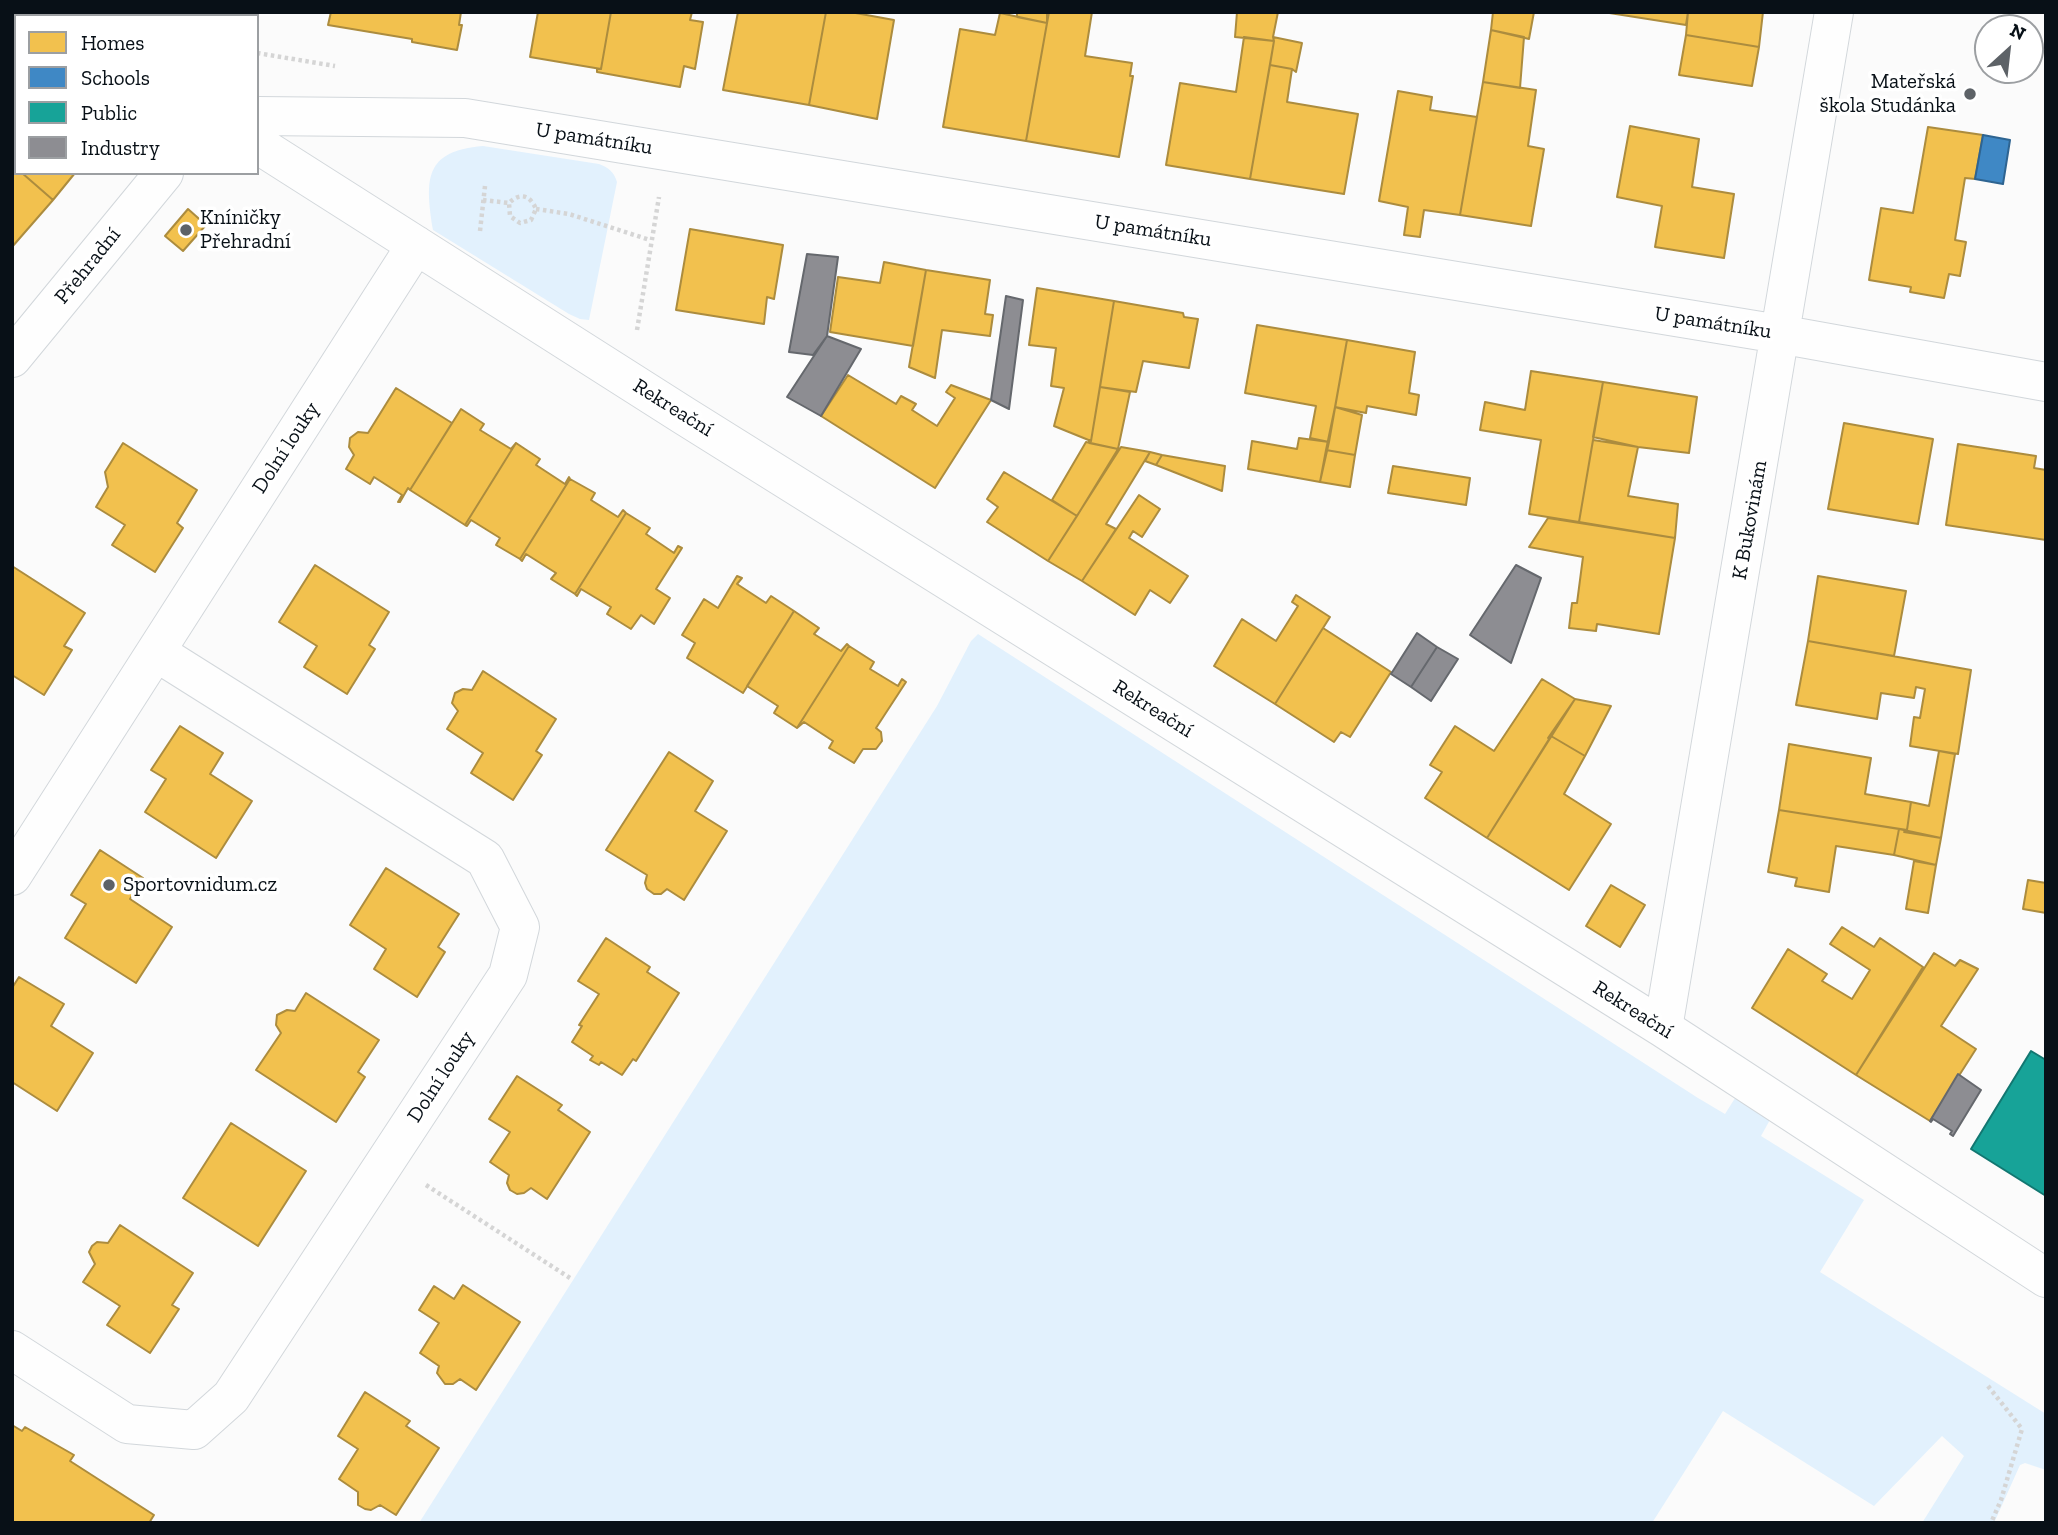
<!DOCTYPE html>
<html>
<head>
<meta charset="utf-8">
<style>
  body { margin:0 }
  #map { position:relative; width:2058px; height:1535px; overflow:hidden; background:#fbfbfb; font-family:"Zilla Slab",serif }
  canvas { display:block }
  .frame { position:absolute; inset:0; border:14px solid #081017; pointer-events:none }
  .legend { position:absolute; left:14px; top:14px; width:245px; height:161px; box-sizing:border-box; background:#fff; border:2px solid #9c9fa2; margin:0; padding:9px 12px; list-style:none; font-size:21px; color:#081017 }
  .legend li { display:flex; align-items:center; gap:14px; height:35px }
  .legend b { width:35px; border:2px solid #9c9fa2 }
  .north { position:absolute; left:1974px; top:14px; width:70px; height:70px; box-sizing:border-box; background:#fff; border:2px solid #9c9fa2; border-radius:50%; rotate:27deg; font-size:19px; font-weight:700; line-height:28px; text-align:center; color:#081017 }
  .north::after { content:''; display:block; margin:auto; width:24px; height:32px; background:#5d6267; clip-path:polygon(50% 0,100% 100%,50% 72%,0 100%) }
</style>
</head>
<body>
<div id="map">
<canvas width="2058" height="1535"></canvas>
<div class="frame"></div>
<ul class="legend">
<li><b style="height:19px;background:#f2c14e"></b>Homes</li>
<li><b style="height:19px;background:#3f88c5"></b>Schools</li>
<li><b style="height:19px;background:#17a398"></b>Public</li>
<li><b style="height:19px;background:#8d8d92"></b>Industry</li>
</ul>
<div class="north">N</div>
</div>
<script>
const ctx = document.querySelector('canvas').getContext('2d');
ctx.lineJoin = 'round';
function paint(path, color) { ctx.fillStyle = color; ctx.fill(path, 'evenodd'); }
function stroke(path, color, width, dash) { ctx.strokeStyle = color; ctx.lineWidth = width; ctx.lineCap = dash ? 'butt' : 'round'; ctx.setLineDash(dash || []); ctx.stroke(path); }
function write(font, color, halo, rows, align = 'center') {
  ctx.font = font + ' "Zilla Slab",serif'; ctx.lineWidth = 7; ctx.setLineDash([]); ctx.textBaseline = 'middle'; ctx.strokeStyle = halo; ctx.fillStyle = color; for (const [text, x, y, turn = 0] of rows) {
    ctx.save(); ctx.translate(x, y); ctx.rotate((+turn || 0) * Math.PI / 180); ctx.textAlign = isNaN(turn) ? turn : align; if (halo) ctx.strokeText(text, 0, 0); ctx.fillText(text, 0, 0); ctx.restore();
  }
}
paint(new Path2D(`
  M 483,146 L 599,164 C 609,168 614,172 617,182 L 589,320 L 580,319 L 569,314 L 433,230 C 425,179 424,151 483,146 Z
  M 978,634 L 1698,1098 L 1725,1114 L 1737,1095 L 1771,1118 L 1761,1136 L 1864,1200 L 1820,1272 L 2046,1414 L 2046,1470 L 2025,1463 L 2020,1465 L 1994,1523 L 1922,1523 L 1964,1456 L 1942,1436 L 1874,1506 L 1723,1411 L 1652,1523 L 419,1523 L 937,706 L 971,641 Z`), '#e2f1fd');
const homes = new Path2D(`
  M 331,12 L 461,12 L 459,25 L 462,25 L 457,50 L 412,42 L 412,39 L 328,25 Z
  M 538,12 L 611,12 L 601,69 L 530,57 Z
  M 611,12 L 692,12 L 690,20 L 703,22 L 695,69 L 684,66 L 680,87 L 597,72 L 597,69 L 601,69 Z
  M 738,12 L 826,12 L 809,105 L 723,90 Z
  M 826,12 L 850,12 L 894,20 L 877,119 L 809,105 Z
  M 1017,12 L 1047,12 L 1047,23 L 1017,17 Z
  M 1049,12 L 1092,12 L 1085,56 L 1132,63 L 1130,76 L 1133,76 L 1119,157 L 1026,141 Z
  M 1237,12 L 1278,12 L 1273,37 L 1274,41 L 1235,37 Z
  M 1493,12 L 1534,12 L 1529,39 L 1491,30 Z
  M 1603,12 L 1688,12 L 1686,25 Z
  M 1688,12 L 1763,12 L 1759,47 L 1686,35 Z
  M 1000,13 L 1047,23 L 1026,141 L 943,127 L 960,29 L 995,35 Z
  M 1491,30 L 1524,37 L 1520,88 L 1483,82 Z
  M 1686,35 L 1759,47 L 1752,86 L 1679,75 Z
  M 1244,37 L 1274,41 L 1250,179 L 1166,165 L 1180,83 L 1236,92 Z
  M 1273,37 L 1302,43 L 1296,72 L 1292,69 L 1270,65 L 1274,41 Z
  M 1270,65 L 1292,69 L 1287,102 L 1358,114 L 1344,194 L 1250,179 Z
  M 1483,82 L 1536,90 L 1528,146 L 1544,149 L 1531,226 L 1460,215 Z
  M 16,88 L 16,168 L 12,165 L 12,92 Z
  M 1398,91 L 1432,97 L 1430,110 L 1477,117 L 1460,215 L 1424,210 L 1420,237 L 1404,235 L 1408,207 L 1379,201 Z
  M 1630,126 L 1699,139 L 1692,187 L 1734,194 L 1724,258 L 1655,247 L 1662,206 L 1617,197 Z
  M 1928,127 L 1983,135 L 1975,179 L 1965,178 L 1955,240 L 1966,242 L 1960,276 L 1949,274 L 1944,298 L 1910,292 L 1911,287 L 1869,280 L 1881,208 L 1913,213 Z
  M 12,165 L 16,168 L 16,173 L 22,173 L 53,200 L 12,247 Z
  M 22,173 L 75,173 L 53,200 Z
  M 188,209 L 206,225 L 183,251 L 165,236 Z
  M 690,229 L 783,245 L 774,299 L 767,297 L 764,324 L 676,310 Z
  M 884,262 L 926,270 L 913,346 L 830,332 L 838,277 L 880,283 Z
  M 926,270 L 990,280 L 985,314 L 993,315 L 990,336 L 942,330 L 935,378 L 909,367 Z
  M 1037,288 L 1114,301 L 1091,441 L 1054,426 L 1064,388 L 1051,386 L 1056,348 L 1029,345 Z
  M 1114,301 L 1183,313 L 1184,317 L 1198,319 L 1189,368 L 1143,361 L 1136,392 L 1100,387 Z
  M 1257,325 L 1347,340 L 1329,442 L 1310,438 L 1316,406 L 1245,393 Z
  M 1347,340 L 1415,352 L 1409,393 L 1419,395 L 1416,415 L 1367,406 L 1366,413 L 1335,407 Z
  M 1531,371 L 1603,382 L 1579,522 L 1529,514 L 1541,440 L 1480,430 L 1485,402 L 1525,410 Z
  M 848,375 L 896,404 L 901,396 L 916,404 L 912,410 L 937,426 L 955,398 L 946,392 L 951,385 L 991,400 L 935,488 L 821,416 Z
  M 1603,382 L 1697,397 L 1689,453 L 1638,447 L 1593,437 Z
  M 1100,387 L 1130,392 L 1118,449 L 1089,443 L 1089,440 L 1091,441 Z
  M 396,388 L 452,423 L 410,490 L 408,488 L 400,502 L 398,502 L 402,495 L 374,477 L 370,484 L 346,469 L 354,455 L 349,447 L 350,438 L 358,432 L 368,433 Z
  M 1335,407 L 1362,415 L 1355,455 L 1326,450 Z
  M 461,409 L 484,424 L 480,430 L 511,449 L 516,443 L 465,525 L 410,490 Z
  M 1844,423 L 1933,439 L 1918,524 L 1828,509 Z
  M 1299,438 L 1329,442 L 1320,482 L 1248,469 L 1252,441 L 1297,449 Z
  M 1593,440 L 1638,447 L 1628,496 L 1678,504 L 1675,538 L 1579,522 Z
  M 1086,442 L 1118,449 L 1077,516 L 1052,500 Z
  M 123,443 L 197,490 L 177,523 L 183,528 L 155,572 L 112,545 L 125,525 L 96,507 L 108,487 L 105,472 Z
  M 516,443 L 540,459 L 536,465 L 565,484 L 569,477 L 570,479 L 520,559 L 496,545 L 500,538 L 471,520 L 467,526 L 465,525 Z
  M 1958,444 L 2036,456 L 2034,468 L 2046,470 L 2046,540 L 1946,525 Z
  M 1121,447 L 1150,452 L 1106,524 L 1116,529 L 1082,581 L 1048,561 Z
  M 1326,450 L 1355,455 L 1350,487 L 1320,482 Z
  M 1150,452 L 1162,455 L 1156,465 L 1145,461 Z
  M 1162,455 L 1225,466 L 1222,491 L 1156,465 Z
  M 1393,466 L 1470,478 L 1466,505 L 1388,493 Z
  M 1004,472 L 1077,516 L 1048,561 L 987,522 L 998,507 L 987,499 Z
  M 570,479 L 595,493 L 591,500 L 618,517 L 623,510 L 626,513 L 575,594 L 551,579 L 556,573 L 526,554 L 522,561 L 520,559 Z
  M 1139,495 L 1160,509 L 1142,537 L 1133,531 L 1129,538 L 1188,576 L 1170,603 L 1150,590 L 1135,615 L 1082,581 Z
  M 626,513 L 650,528 L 646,534 L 674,553 L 678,546 L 682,548 L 656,589 L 670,598 L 654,624 L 641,615 L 631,629 L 607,614 L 611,607 L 581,589 L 577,596 L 575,594 Z
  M 1548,518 L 1675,538 L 1659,634 L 1597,624 L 1596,631 L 1569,628 L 1572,603 L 1577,603 L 1583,557 L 1529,547 Z
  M 315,565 L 389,612 L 369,645 L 375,649 L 347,694 L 304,667 L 317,646 L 279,622 Z
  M 12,566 L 85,613 L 64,646 L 72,650 L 44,695 L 12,675 Z
  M 737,576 L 742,578 L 737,584 L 766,603 L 771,596 L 794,611 L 743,693 L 687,658 L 695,643 L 682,635 L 704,599 L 718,608 Z
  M 1818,576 L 1906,591 L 1894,656 L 1808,641 Z
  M 1296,595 L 1330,617 L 1275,704 L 1214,666 L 1242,619 L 1276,641 L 1298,606 L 1292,602 Z
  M 794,611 L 819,628 L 814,634 L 841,651 L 847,644 L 849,646 L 797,728 L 774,713 L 778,706 L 747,686 Z
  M 1323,628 L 1391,672 L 1350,737 L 1341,732 L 1334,742 L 1275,704 Z
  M 1808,641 L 1971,670 L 1958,754 L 1910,746 L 1914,717 L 1920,718 L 1925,689 L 1916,687 L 1914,698 L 1881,693 L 1877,719 L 1796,705 Z
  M 849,646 L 874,662 L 870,669 L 898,686 L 902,679 L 906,682 L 876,728 L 881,732 L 882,741 L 876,749 L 863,749 L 854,763 L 829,748 L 833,741 L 804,722 L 797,728 Z
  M 483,671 L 556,719 L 536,751 L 542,755 L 513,800 L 471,773 L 483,753 L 447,729 L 458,711 L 452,703 L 455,693 L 463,689 L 472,690 Z
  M 1542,679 L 1575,699 L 1487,838 L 1425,798 L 1442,772 L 1430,765 L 1455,726 L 1494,751 Z
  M 1575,699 L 1611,706 L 1585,756 L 1551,736 L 1548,738 Z
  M 180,726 L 223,753 L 210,774 L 252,801 L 216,858 L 145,812 L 166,779 L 151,770 Z
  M 1551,736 L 1585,756 L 1564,794 L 1611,824 L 1569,890 L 1487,838 Z
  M 1789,744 L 1871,758 L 1865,794 L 1911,802 L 1907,830 L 1779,810 Z
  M 1939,751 L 1955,754 L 1941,838 L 1904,832 L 1907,830 L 1911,802 L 1929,806 Z
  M 669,752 L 713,781 L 695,811 L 727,831 L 684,900 L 667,889 L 661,894 L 654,894 L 647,889 L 645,883 L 647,875 L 606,850 Z
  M 1779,810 L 1899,829 L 1894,855 L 1836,846 L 1829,892 L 1795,886 L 1797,878 L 1768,872 Z
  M 1899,829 L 1941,838 L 1936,865 L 1894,855 Z
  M 100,850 L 143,878 L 130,899 L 172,927 L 136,983 L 65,938 L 86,904 L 71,895 Z
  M 1914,861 L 1936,865 L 1928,913 L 1906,909 Z
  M 386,868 L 459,914 L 438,947 L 445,952 L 417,997 L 374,969 L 386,949 L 350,925 Z
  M 2028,880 L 2046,883 L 2046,913 L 2023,909 Z
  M 1611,885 L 1645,905 L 1620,947 L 1586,926 Z
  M 1842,927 L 1874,947 L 1880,938 L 1923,967 L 1856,1075 L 1752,1008 L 1788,949 L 1827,974 L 1822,981 L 1852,999 L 1870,970 L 1830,944 Z
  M 606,938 L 650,967 L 647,972 L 679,993 L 636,1061 L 633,1059 L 622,1075 L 601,1062 L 599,1065 L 590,1060 L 593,1056 L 572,1042 L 582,1026 L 579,1025 L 599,994 L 578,981 Z
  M 1934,953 L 1955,966 L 1960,960 L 1978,969 L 1941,1026 L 1976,1049 L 1930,1121 L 1856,1075 Z
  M 19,977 L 64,1004 L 51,1026 L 93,1053 L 57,1111 L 12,1082 L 12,988 Z
  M 306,993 L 379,1040 L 358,1072 L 365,1077 L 336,1122 L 256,1070 L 281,1033 L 276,1025 L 277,1015 L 287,1010 L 295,1011 Z
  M 517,1076 L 562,1105 L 558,1110 L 590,1132 L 547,1199 L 531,1188 L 524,1193 L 517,1194 L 510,1190 L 507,1183 L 509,1175 L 490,1162 L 510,1132 L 489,1119 Z
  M 231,1123 L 306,1171 L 258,1246 L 183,1198 Z
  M 120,1225 L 193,1273 L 172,1305 L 179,1309 L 150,1353 L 107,1325 L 120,1306 L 83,1282 L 95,1264 L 89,1252 L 92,1246 L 97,1242 L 108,1243 Z
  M 463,1285 L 520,1322 L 476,1390 L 460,1379 L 453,1384 L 445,1384 L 437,1373 L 439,1366 L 420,1353 L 439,1323 L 419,1310 L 434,1286 L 454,1299 Z
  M 365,1392 L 410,1421 L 406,1426 L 439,1448 L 396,1515 L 380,1505 L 371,1510 L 365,1509 L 358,1505 L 358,1492 L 339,1479 L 358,1449 L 338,1436 Z
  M 12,1425 L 22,1431 L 25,1427 L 74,1455 L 70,1461 L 154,1515 L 149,1523 L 12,1523 Z`);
paint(homes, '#f2c14e');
stroke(homes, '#ac8c3e', 2);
const schools = new Path2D(`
  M 1983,135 L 2010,140 L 2003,184 L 1975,179 Z`);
paint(schools, '#3f88c5');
stroke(schools, '#2e6491', 2);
const public = new Path2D(`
  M 2031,1051 L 2046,1060 L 2046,1196 L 1971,1149 Z`);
paint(public, '#17a398');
stroke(public, '#127771', 2);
const industry = new Path2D(`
  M 807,254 L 838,257 L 827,336 L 813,355 L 789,352 Z
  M 1006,296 L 1023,300 L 1009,409 L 991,400 Z
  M 827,336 L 861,349 L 821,416 L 787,397 Z
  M 1516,565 L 1541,578 L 1511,663 L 1470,635 Z
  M 1417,633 L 1437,647 L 1411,687 L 1391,674 Z
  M 1437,647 L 1458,659 L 1431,701 L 1411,687 Z
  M 1958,1074 L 1981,1090 L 1953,1136 L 1950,1134 L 1952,1131 L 1933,1119 L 1931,1122 L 1930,1121 Z`);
paint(industry, '#8d8d92');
stroke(industry, '#65686d', 2);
const minor = new Path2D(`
  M 49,12 L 54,16
  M 257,116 L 465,118 L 1779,334 L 2046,382
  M 257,144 L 683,415 L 1663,1028 L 2046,1278
  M 12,358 L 164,173
  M 12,876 L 416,245
  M 1663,1028 L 1834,12
  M 12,1350 L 127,1424 L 194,1430 L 231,1397 L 508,975 L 520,927 L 485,859 L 156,652`);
stroke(minor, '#d2d7db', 40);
stroke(new Path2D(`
  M 257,53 L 335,66
  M 483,200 L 509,203 C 520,192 530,195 536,209 L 531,220 L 520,223 L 510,216 L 509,203
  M 536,209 L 569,214 L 650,240
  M 480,231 L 485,186
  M 637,330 L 659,197
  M 426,1185 L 570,1278
  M 1988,1386 L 2022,1429 L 2001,1500 L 1991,1523`), '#d5d5d5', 4.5, [3.5, 3.5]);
stroke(minor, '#fefefe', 38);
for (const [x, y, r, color] of [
  [1970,94,7,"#5d6267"],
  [186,230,7,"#5d6267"],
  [109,885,7,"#5d6267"]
]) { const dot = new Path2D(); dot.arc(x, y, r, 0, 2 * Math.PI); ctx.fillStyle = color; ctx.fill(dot); stroke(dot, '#fff', 2.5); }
write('21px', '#081017', '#fff', [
  ["Mateřská",1956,82,"right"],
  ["škola Studánka",1956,106,"right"],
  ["Kníničky",200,218],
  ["Přehradní",200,242],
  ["Sportovnidum.cz",123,885]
], 'left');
write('21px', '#081017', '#fff', [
  ["U památníku",594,139,9],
  ["U památníku",1153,231,9],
  ["Přehradní",88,266,-51],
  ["U památníku",1713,323,9],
  ["Rekreační",673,408,32],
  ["Dolní louky",286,448,-57],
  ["K Bukovinám",1750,520,-80],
  ["Rekreační",1153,709,32],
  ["Rekreační",1633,1010,32],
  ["Dolní louky",441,1077,-57]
]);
</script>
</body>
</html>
